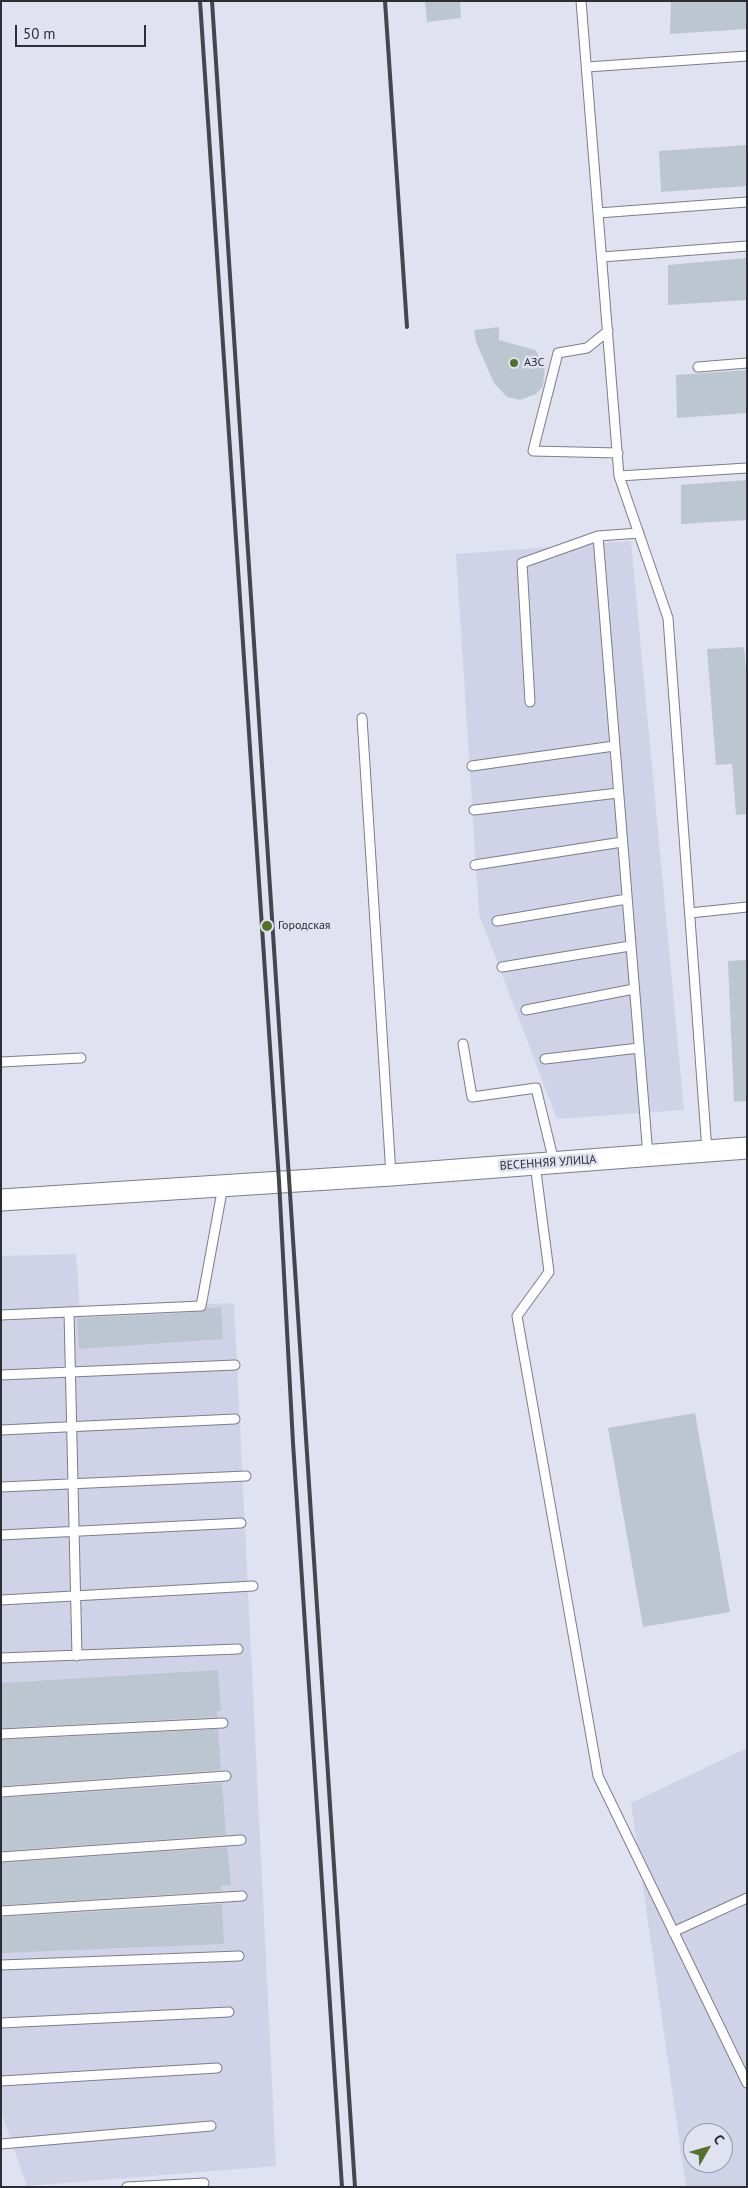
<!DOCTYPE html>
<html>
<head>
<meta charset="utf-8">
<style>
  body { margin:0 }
  #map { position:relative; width:748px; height:2188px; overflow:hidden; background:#e0e2f1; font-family:"PT Sans",sans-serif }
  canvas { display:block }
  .frame { position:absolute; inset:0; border:2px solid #2d2e33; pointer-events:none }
  .north { position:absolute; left:683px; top:2123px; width:50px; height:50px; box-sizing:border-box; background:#e0e2f1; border:1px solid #989aa5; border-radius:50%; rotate:52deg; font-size:14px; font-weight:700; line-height:20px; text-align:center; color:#2d2e33 }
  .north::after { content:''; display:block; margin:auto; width:18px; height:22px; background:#547329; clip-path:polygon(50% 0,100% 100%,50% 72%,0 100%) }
  .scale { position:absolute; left:15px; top:25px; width:131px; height:22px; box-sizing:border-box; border:2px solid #2d2e33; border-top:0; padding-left:6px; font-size:15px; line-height:18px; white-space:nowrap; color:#2d2e33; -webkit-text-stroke:4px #e0e2f1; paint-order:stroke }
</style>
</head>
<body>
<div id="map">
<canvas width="748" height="2188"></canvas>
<div class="frame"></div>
<div class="north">С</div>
<div class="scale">50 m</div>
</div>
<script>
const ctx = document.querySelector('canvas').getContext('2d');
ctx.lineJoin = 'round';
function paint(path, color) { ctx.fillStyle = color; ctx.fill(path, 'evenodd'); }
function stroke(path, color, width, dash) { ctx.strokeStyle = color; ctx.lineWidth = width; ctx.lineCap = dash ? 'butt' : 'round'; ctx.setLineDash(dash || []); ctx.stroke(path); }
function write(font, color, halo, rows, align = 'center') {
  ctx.font = font + ' "PT Sans",sans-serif'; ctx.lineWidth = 5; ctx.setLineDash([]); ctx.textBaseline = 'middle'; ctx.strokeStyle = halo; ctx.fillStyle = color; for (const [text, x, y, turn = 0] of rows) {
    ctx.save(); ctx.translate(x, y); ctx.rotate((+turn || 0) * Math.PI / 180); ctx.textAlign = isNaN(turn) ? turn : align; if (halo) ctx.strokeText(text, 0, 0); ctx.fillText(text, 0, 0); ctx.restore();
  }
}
paint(new Path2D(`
  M 631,541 L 684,1110 L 557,1119 L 479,914 L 456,554 Z
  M 76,1254 L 80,1310 L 234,1303 L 276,2166 L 27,2186 L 1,2112 L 1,1256 Z
  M 747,1748 L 747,2187 L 686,2187 L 631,1803 ZM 693,2133 L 723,2133 L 723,2163 L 693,2163 Z`), '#d0d3e8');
paint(new Path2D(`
  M 425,1 L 460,1 L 461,18 L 427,22 Z
  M 671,1 L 747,1 L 747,29 L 670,34 Z
  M 747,145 L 747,186 L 661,192 L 659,151 Z
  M 747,258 L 747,300 L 668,305 L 668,265 Z
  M 499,327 L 499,340 L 535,350 L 545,365 L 543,386 L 536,394 L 520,400 L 507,397 L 494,383 L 476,342 L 474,330 Z
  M 747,370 L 747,413 L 677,418 L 676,375 Z
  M 747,480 L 747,520 L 681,524 L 681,485 Z
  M 744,647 L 747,683 L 747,814 L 736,815 L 732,764 L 716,765 L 707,649 Z
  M 747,960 L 747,1101 L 734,1102 L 728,961 Z
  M 221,1307 L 223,1339 L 79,1349 L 77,1318 L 201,1312 L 207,1308 Z
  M 695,1413 L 730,1612 L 643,1627 L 608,1428 Z
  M 218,1670 L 221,1711 L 217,1711 L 217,1717 L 1,1728 L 1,1683 Z
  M 218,1729 L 221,1770 L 1,1786 L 1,1740 Z
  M 222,1783 L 226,1835 L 1,1851 L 1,1798 Z
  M 227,1847 L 231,1885 L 221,1886 L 221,1891 L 1,1905 L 1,1863 Z
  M 222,1904 L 224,1944 L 1,1953 L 1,1917 Z`), '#bbc6d1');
const service = new Path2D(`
  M 581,1 L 619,476 L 668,618 L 707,1151
  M 587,67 L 747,56
  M 598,213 L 747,202
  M 602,257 L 747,246
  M 608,331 L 587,348 L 558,353 L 533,451 L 618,453
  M 698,367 L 747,363
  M 619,476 L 747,468
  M 598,536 L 648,1156
  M 530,702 L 522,563 L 598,536 L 639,533
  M 362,718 L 391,1175
  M 472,766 L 614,746
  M 474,810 L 618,793
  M 475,865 L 622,842
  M 690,913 L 747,907
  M 497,921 L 627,899
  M 502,967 L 630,946
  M 526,1010 L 634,989
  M 463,1044 L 472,1097 L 536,1088 L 554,1162
  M 545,1059 L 639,1048
  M 1,1062 L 81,1058
  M 535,1164 L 549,1272 L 517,1316 L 598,1776 L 747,2083
  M 69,1312 L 77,1656
  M 1,1315 L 201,1306 L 223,1186
  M 1,1375 L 235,1365
  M 1,1430 L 235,1419
  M 1,1487 L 246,1476
  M 1,1535 L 241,1523
  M 1,1600 L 253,1586
  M 1,1658 L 238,1649
  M 1,1734 L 223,1723
  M 1,1792 L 226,1776
  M 1,1857 L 241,1840
  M 1,1911 L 242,1896
  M 673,1932 L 747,1898
  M 1,1965 L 239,1956
  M 1,2023 L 229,2012
  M 1,2081 L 217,2068
  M 1,2144 L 211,2126
  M 127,2187 L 204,2183`);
const tertiary = new Path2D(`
  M 1,1200 L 391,1175 L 747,1148`);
stroke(service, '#7b7d8a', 11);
stroke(tertiary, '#7b7d8a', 23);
stroke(service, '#fff', 9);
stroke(tertiary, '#fff', 21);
stroke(new Path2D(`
  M 200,1 L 279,1181 L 293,1443 L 342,2187
  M 212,1 L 355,2187
  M 385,1 L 407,327`), '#45464c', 4);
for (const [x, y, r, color] of [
  [514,363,5,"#547329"],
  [267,926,6,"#547329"]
]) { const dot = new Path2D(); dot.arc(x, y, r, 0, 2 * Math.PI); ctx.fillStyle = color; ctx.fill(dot); stroke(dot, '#e0e2f1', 2); }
write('12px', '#2d2e33', '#e0e2f1', [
  ["АЗС",524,363],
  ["Городская",278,926]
], 'left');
write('12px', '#2d2e33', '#e0e2f1', [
  ["ВЕСЕННЯЯ УЛИЦА",548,1163,-4]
]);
</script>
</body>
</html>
